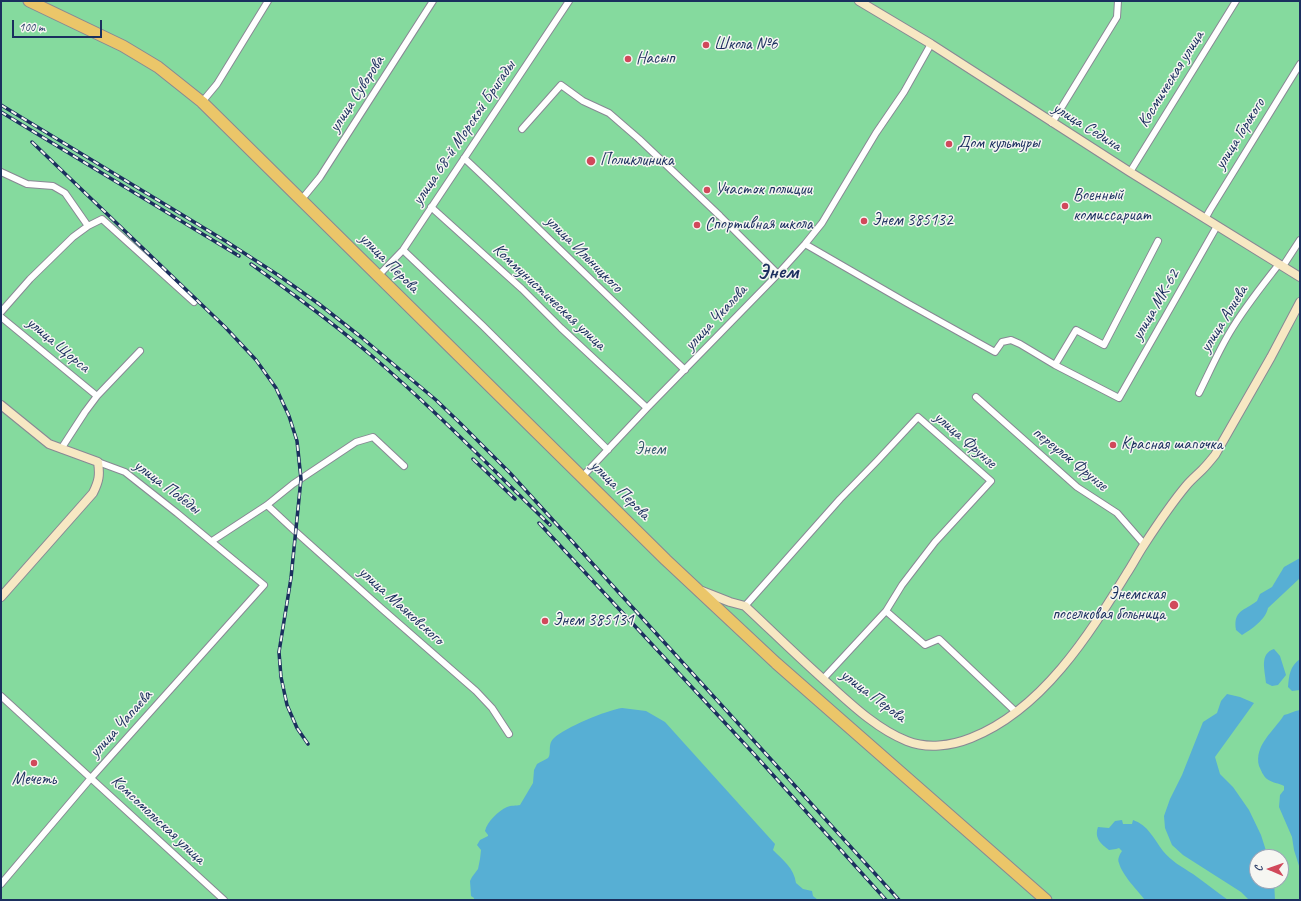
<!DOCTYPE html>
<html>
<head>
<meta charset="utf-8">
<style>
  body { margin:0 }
  #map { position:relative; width:1301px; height:901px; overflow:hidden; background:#f5e1cb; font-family:Caveat,sans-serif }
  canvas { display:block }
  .frame { position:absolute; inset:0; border:2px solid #1b2f5e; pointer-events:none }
  .north { position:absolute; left:1249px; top:849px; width:40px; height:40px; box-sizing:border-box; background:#f6f6f2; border:1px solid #9ea6b7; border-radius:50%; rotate:272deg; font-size:11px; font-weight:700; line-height:16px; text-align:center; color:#1b2f5e }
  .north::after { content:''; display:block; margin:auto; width:14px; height:18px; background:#d1495b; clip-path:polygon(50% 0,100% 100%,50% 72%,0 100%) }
  .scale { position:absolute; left:12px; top:20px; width:90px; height:18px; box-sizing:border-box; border:2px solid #1b2f5e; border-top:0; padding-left:5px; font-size:12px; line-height:14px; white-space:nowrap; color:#1b2f5e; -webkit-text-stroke:3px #f6f6f2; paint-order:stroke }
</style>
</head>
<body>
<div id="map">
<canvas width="1301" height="901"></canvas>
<div class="frame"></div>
<div class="north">С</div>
<div class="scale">100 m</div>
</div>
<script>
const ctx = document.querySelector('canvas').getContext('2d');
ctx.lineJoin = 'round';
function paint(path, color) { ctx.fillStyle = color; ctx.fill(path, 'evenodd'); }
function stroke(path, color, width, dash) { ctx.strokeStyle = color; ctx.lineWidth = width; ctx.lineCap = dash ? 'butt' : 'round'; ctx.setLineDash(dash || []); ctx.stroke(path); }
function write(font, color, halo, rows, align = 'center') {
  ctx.font = font + ' Caveat,sans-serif'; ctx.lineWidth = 3; ctx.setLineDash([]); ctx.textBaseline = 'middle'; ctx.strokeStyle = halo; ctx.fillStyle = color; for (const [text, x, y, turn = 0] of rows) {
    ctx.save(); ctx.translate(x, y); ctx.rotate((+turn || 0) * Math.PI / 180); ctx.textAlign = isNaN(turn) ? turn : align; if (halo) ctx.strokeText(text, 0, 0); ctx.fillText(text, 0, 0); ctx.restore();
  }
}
paint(new Path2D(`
  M 1,1 L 1300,1 L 1300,900 L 1,900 ZM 1257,857 L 1281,857 L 1281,881 L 1257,881 Z`), '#85da9e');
paint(new Path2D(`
  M 1300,558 L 1300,578 L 1268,608 C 1266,619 1251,630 1242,635 L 1236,630 C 1233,610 1244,611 1257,601 L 1260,594 L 1272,587 L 1284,567 Z
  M 1274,649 L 1280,656 L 1286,675 L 1278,685 L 1272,686 L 1266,683 C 1265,670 1259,654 1274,649 Z
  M 1300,659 L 1300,690 L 1292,691 L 1288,687 C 1289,675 1290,666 1300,659 Z
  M 1227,694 L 1240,697 L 1254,703 L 1215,757 L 1220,774 L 1233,787 L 1249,810 L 1261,835 L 1268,857 L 1257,857 L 1257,881 L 1274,881 L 1275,900 L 1249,900 L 1241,892 L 1183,855 L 1172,845 L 1165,828 L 1164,816 L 1170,799 L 1182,775 L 1203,722 L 1217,713 L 1221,701 Z
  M 622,708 L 646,711 L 665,722 L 775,844 L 773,850 C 783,860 794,868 796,883 L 803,889 L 812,891 L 813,896 L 818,900 L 474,900 L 474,898 L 471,896 L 470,881 L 472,877 L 478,869 L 480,859 L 481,850 L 477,845 L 480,840 L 488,836 L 488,835 L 485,831 C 487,822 498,811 507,807 C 511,805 516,806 520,805 L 533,783 L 534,770 L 537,764 C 540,762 545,760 548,758 C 552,754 547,744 554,738 C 564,728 607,710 622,708 Z
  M 1300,710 L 1300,869 L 1294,850 L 1292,837 L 1279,807 L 1280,795 L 1284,790 L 1284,786 C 1279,783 1272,783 1267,779 C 1263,776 1261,770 1259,766 C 1254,745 1274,731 1284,715 C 1289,714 1294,711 1300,710 Z
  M 1122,820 L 1123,824 L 1132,824 L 1133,820 C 1148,825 1154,839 1163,851 C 1171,861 1182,867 1193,874 C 1205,883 1216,891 1228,900 L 1145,900 C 1138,891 1122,875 1119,863 C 1117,859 1120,854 1122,851 L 1119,848 L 1116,849 L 1109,850 C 1101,844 1094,838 1098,827 L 1109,828 L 1115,821 Z`), '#57afd4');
const street = new Path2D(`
  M 202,102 L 217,84 L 268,1
  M 1052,123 L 1117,17 L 1118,1
  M 522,129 L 561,85 L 583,101 L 609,113 L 639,139 L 720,216 L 778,274
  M 464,158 C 539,228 611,300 685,370
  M 1,172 L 27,184 L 53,186 L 65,193 L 88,226
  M 1130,172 L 1236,1
  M 302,199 L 320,177 L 433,1
  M 431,207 L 522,289 L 561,328 L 647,408
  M 1205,219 L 1210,210 L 1300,64
  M 805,244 L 907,303 L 995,352 L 1002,342 L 1011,340 L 1020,344 L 1055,365 L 1119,398 L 1217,226
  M 403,250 L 483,326 L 608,450
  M 1283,266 L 1300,240
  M 378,276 L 403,250 L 569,1
  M 1,312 L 30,279 L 73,237 L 88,226 L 102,219 L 194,302
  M 1,317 L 97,396
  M 1055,365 L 1076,330 L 1104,345 L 1158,241
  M 1199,393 C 1209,373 1218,352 1230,332 C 1244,308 1262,286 1279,264
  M 976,397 L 1077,487 L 1117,513 L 1144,544
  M 61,449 L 85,412 L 97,396 L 140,351
  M 582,477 L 647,408 L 778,274 L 805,244 L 822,223 L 876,133 L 904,92 L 931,44
  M 267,505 L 296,532 L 381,608 L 476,691 L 492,708 L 509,734
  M 212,541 L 267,505 L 293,484 L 356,442 L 373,437 L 404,466
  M 745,606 L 840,499 L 877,461 L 918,417 L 991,481 L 935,542 L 902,585 L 886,611 L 823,679
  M 886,611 L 925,645 L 939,639 L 1016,712
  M 1,696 L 224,900
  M 1,884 L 91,778 L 264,585 L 177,513 L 125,472 L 98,462`);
const secondary = new Path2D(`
  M 859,1 L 931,44 L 1130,172 L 1300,277
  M 1,405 L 49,444 L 98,462 C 100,475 99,481 93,493 L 1,597
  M 702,591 L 730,602 L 745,606 C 774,633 802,661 832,687 C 854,707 879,730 907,741 C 927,749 951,746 971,738 C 1042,710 1089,635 1127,573 C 1133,564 1138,554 1144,545 C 1157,525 1171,504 1186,486 C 1191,480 1197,475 1202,470 C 1207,465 1211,460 1215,455 L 1271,357 L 1300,302`);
const highway = new Path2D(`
  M 29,1 L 123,46 L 158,67 L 202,102 L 666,560 L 776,663 L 1046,900`);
stroke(street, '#888894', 8);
stroke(secondary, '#888894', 10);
stroke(highway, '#888894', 13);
stroke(street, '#fff', 6);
stroke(secondary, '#f7e8c3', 8);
stroke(highway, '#ebc669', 11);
const rail = new Path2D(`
  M 1,105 L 227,242 L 278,275 L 319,304 L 361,337 L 436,400 L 461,424 L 510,473 L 899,900
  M 1,112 L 239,256
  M 32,142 L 225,327 L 256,360 L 276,388 L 289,416 L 297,441 L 301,479 L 291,578 L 279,652 L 281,677 L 287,705 L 297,728 L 308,744
  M 251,264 C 292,293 333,323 372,356 C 434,409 491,468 550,525
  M 473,459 L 515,499
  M 539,523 L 754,754 L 886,900`);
stroke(rail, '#1b2f5e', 3.5);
stroke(rail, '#f6f6f2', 2, [6]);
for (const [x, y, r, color] of [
  [706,45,4,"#d1495b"],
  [628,59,4,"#d1495b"],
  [949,144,4,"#d1495b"],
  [591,161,5,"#d1495b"],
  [707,190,4,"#d1495b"],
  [1065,206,4,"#d1495b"],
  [864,221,4,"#d1495b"],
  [697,225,4,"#d1495b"],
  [1113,445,4,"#d1495b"],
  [1174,605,5,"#d1495b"],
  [545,621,4,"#d1495b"],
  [34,763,4,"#d1495b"]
]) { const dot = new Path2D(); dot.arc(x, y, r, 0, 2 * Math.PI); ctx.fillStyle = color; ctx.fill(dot); stroke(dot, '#f6f6f2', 1.5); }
write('17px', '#1b2f5e', '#f6f6f2', [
  ["Школа №6",714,45],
  ["Насып",636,59],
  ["Дом культуры",957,144],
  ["Поликлиника",600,161],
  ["Участок полиции",715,190],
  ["Военный",1073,196],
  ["комиссариат",1073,216],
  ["Энем 385132",872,221],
  ["Спортивная школа",705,225],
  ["Красная шапочка",1121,445],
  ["Энемская",1165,595,"right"],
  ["поселковая больница",1165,615,"right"],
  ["Энем 385131",553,621],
  ["Мечеть",34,780,"center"]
], 'left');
write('17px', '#1b2f5e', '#f6f6f2', [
  ["Космическая улица",1171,79,-58],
  ["улица Суворова",357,94,-57],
  ["улица Седина",1087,127,32],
  ["улица 68-й Морской Бригады",464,133,-56],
  ["улица Горького",1240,134,-58],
  ["улица Ильницкого",584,254,45],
  ["улица Перова",389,263,45],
  ["Коммунистическая улица",549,297,43],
  ["улица МК-62",1156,305,-60],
  ["улица Чкалова",716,318,-47],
  ["улица Алиева",1224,319,-58],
  ["улица Щорса",58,345,40],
  ["улица Фрунзе",965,440,41],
  ["переулок Фрунзе",1070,459,39],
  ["улица Победы",167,487,37],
  ["улица Перова",620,490,45],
  ["улица Маяковского",401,606,42],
  ["улица Перова",873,696,37],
  ["улица Чапаева",121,724,-48],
  ["Комсомольская улица",158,820,43]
]);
write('17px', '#365a6e', '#f6f6f2', [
  ["Энем",650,450]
]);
write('bold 21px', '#1b2f5e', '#f6f6f2', [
  ["Энем",778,272]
]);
</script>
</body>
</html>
